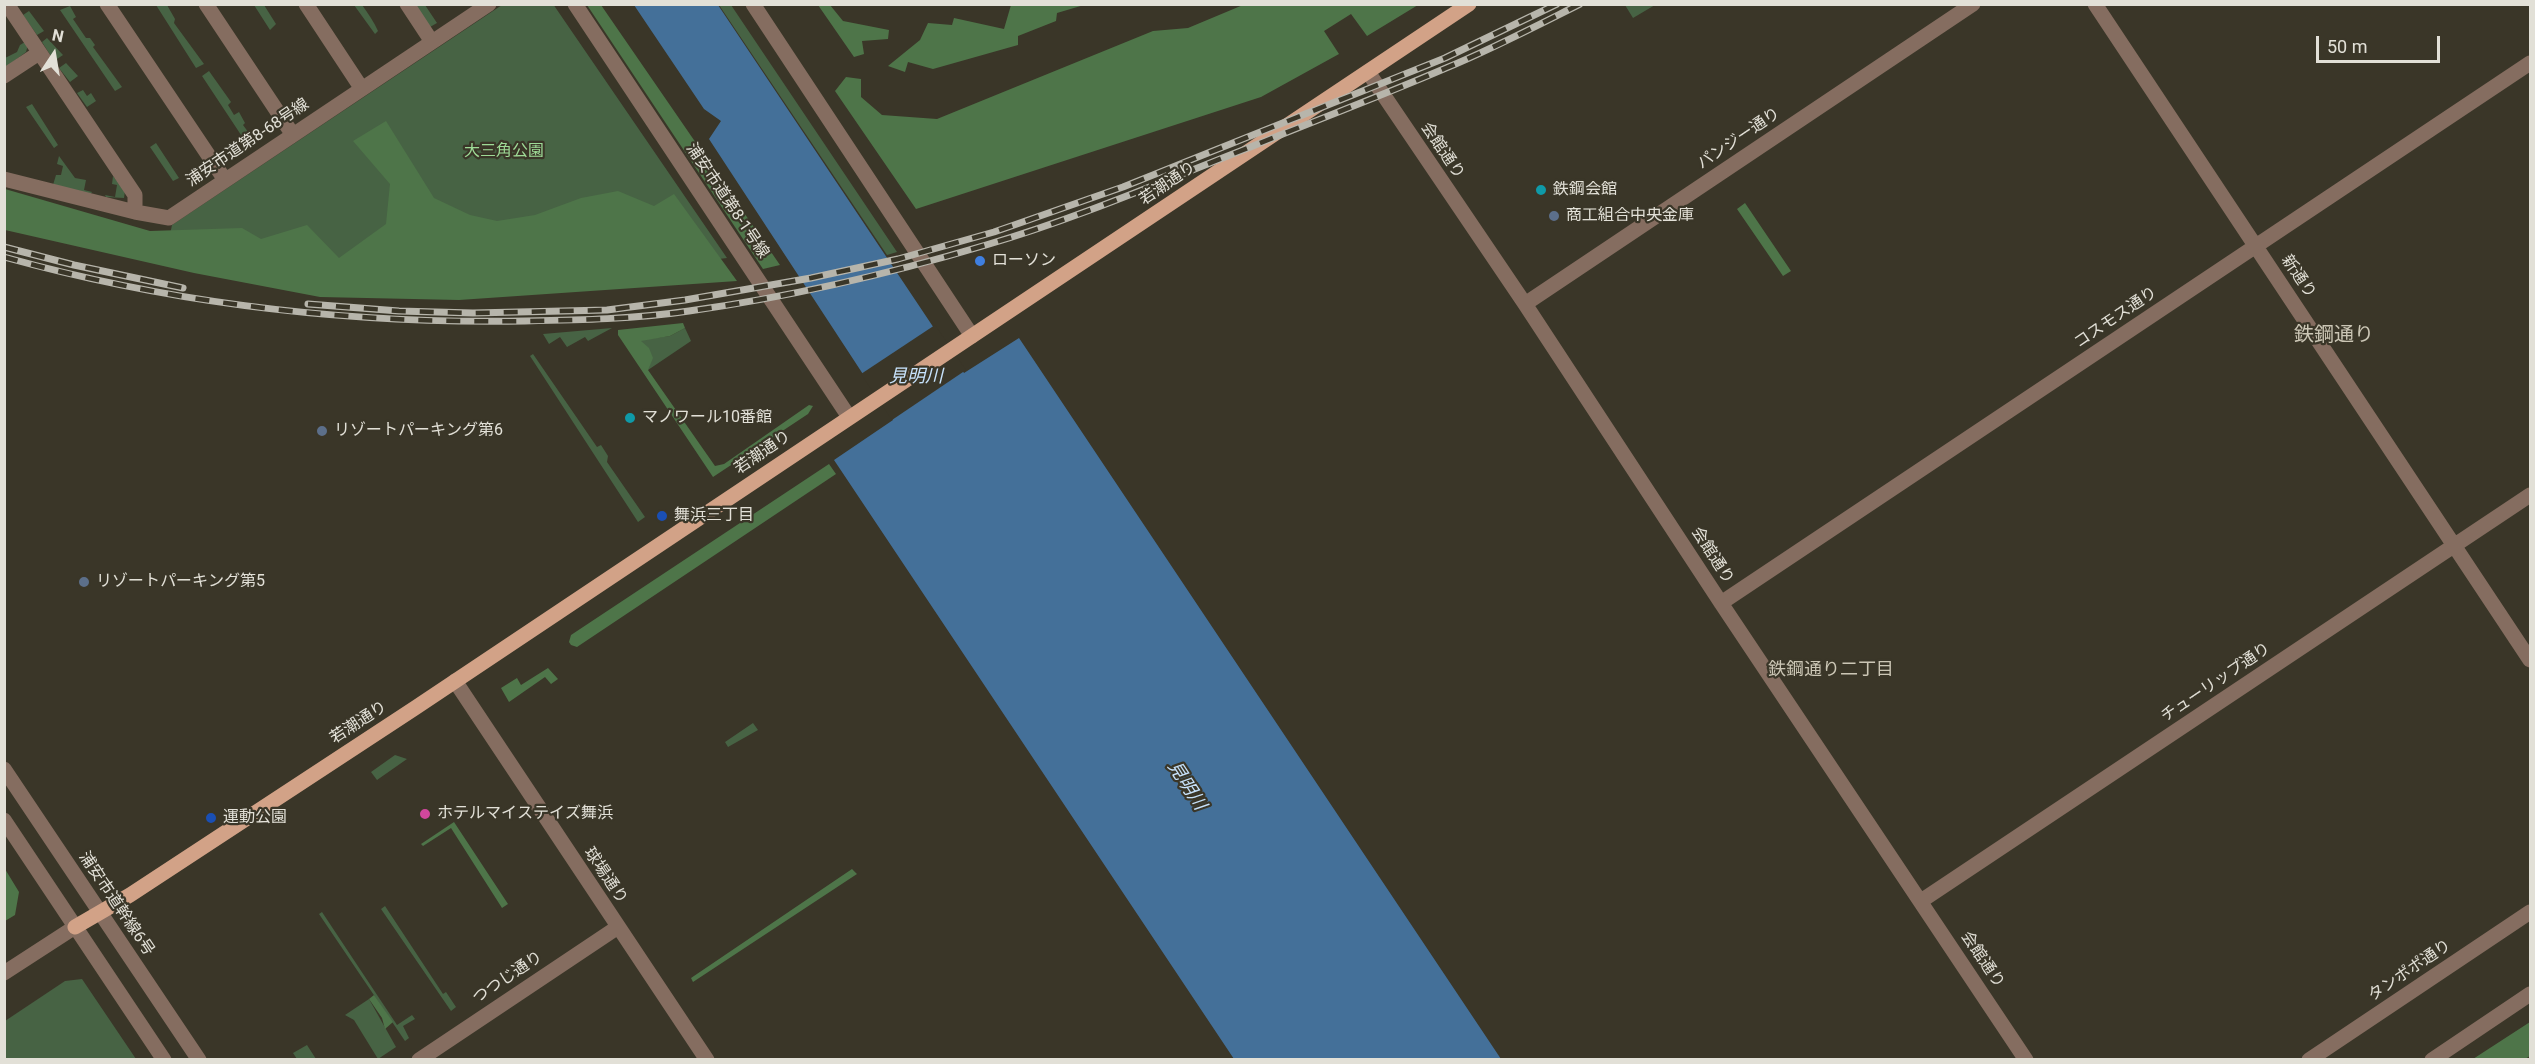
<!DOCTYPE html>
<html>
<head>
<meta charset="utf-8">
<style>
  body { margin:0 }
  #map { position:relative; width:2535px; height:1064px; overflow:hidden; background:#3a3628; font-family:Roboto,sans-serif }
  canvas { display:block }
  .frame { position:absolute; inset:0; border:6px solid #e2e0d7; pointer-events:none }
  .north { position:absolute; left:24px; top:24px; width:60px; height:60px; -webkit-text-stroke:4px #3a3628; paint-order:stroke; rotate:12deg; font-size:16px; font-weight:700; line-height:24px; text-align:center; color:#e2e0d7 }
  .north::after { content:''; display:block; margin:auto; width:21px; height:27px; background:#e2e0d7; clip-path:polygon(50% 0,100% 100%,50% 72%,0 100%) }
  .scale { position:absolute; left:2316px; top:36px; width:124px; height:27px; box-sizing:border-box; border:3px solid #e2e0d7; border-top:0; padding-left:8px; font-size:18px; line-height:21px; white-space:nowrap; color:#e2e0d7; -webkit-text-stroke:4px #3a3628; paint-order:stroke }
</style>
</head>
<body>
<div id="map">
<canvas width="2535" height="1064"></canvas>
<div class="frame"></div>
<div class="north">N</div>
<div class="scale">50 m</div>
</div>
<script>
const ctx = document.querySelector('canvas').getContext('2d');
ctx.lineJoin = 'round';
function paint(path, color) { ctx.fillStyle = color; ctx.fill(path, 'evenodd'); }
function stroke(path, color, width, dash) { ctx.strokeStyle = color; ctx.lineWidth = width; ctx.lineCap = dash ? 'butt' : 'round'; ctx.setLineDash(dash || []); ctx.stroke(path); }
function write(font, color, halo, rows, align = 'center') {
  ctx.font = font + ' Roboto,"Noto Sans JP",sans-serif'; ctx.lineWidth = 4.5; ctx.setLineDash([]); ctx.textBaseline = 'middle'; ctx.strokeStyle = halo; ctx.fillStyle = color; for (const [text, x, y, turn = 0] of rows) {
    ctx.save(); ctx.translate(x, y); ctx.rotate((+turn || 0) * Math.PI / 180); ctx.textAlign = isNaN(turn) ? turn : align; if (halo) ctx.strokeText(text, 0, 0); ctx.fillText(text, 0, 0); ctx.restore();
  }
}
paint(new Path2D(`
  M 553,4 L 727,258 L 579,276 L 167,249 L 172,225 L 502,5 Z
  M 156,5 L 167,5 L 175,19 L 174,23 L 204,64 L 196,68 Z
  M 254,5 L 264,5 L 276,24 L 270,30 Z
  M 354,5 L 362,5 C 368,13 374,22 378,31 L 375,34 Z
  M 414,5 L 425,5 L 437,23 L 430,27 Z
  M 719,5 L 731,5 L 897,252 L 887,255 Z
  M 1625,5 L 1655,5 L 1633,18 Z
  M 70,6 L 76,17 L 73,19 L 86,38 L 90,38 L 95,45 L 93,47 L 122,87 L 115,91 L 60,10 Z
  M 29,11 L 44,31 L 37,35 L 23,15 Z
  M 47,38 L 63,55 L 54,61 L 42,42 Z
  M 25,42 L 28,45 L 26,52 L 5,68 L 5,58 L 17,52 L 20,45 Z
  M 66,63 L 78,76 L 70,82 L 59,68 Z
  M 209,71 L 231,102 L 228,105 L 234,115 L 239,112 L 245,123 L 243,125 L 254,140 L 247,144 L 202,76 Z
  M 83,90 L 87,96 L 91,93 L 96,101 L 87,107 L 77,93 Z
  M 32,104 L 58,145 L 54,148 L 26,107 Z
  M 156,143 L 179,178 L 173,181 L 150,147 Z
  M 59,156 L 75,178 L 86,180 L 84,190 L 92,192 L 90,195 L 53,185 L 56,175 L 61,175 L 63,166 L 57,164 Z
  M 113,176 L 125,191 L 124,198 L 106,197 L 105,195 L 115,197 L 117,185 L 112,184 Z
  M 612,328 L 588,341 L 585,337 L 567,347 L 560,337 L 549,344 L 543,334 Z
  M 685,328 L 691,341 L 648,370 L 640,340 L 670,336 Z
  M 533,354 L 597,447 L 601,445 L 608,456 L 607,462 L 645,517 L 638,522 L 530,356 Z
  M 753,723 L 758,730 L 728,747 L 725,742 Z
  M 395,755 L 407,759 L 377,780 L 371,772 Z
  M 385,906 L 443,994 L 446,992 L 456,1007 L 451,1011 L 381,909 Z
  M 322,912 L 397,1025 L 412,1015 L 415,1019 L 403,1026 L 409,1038 L 405,1041 L 319,914 Z
  M 82,979 L 136,1059 L 5,1059 L 5,1021 L 65,981 Z
  M 369,999 L 396,1047 L 378,1059 L 354,1020 L 345,1015 Z
  M 307,1045 L 316,1059 L 297,1059 L 293,1053 Z`), '#476344');
paint(new Path2D(`
  M 587,5 L 601,5 L 780,265 L 763,269 Z
  M 818,5 L 830,5 L 843,21 L 889,30 L 888,39 L 862,41 L 864,54 L 854,57 Z
  M 1011,5 L 1084,5 L 1057,13 L 1056,21 L 1018,36 L 1018,45 L 933,69 L 908,62 L 905,72 L 888,66 L 920,40 L 928,23 L 952,25 L 954,18 L 1004,29 Z
  M 1243,5 L 1418,5 L 1367,36 L 1351,14 L 1324,31 L 1339,54 L 1261,97 L 916,209 L 835,91 L 846,77 L 861,79 L 861,97 L 882,115 L 937,119 L 1153,31 L 1188,28 Z
  M 386,121 L 434,198 L 470,215 L 497,221 L 535,215 L 581,198 L 618,191 L 654,206 L 674,194 L 737,281 L 459,300 L 320,297 L 194,273 L 5,230 L 5,189 L 150,231 L 242,228 L 261,239 L 307,225 L 339,258 L 386,224 L 390,184 L 353,141 Z
  M 1745,203 L 1791,271 L 1783,276 L 1737,209 Z
  M 683,323 L 685,328 L 670,336 L 641,341 L 649,348 L 653,358 L 648,370 L 715,466 L 724,464 L 809,405 L 813,406 L 808,414 L 713,477 L 618,335 L 618,330 Z
  M 829,464 L 836,474 L 577,647 L 571,645 L 569,642 L 571,635 Z
  M 548,668 L 558,679 L 551,684 L 545,677 L 509,702 L 501,688 L 517,678 L 521,685 Z
  M 454,822 L 508,904 L 502,908 L 451,828 L 423,846 L 421,844 Z
  M 5,869 L 19,892 L 15,915 L 5,921 Z
  M 852,869 L 857,874 L 693,982 L 691,978 Z
  M 374,995 L 393,1022 L 385,1029 L 382,1018 L 369,999 Z
  M 2530,1022 L 2530,1056 L 2525,1059 L 2473,1059 Z`), '#4e7549');
paint(new Path2D(`
  M 634,5 L 718,5 L 964,373 L 1019,338 L 1501,1059 L 1234,1059 L 834,460 L 893,420 L 709,139 L 721,121 L 704,109 Z`), '#447099');
paint(new Path2D(`
  M 935,325 L 966,370 L 892,420 L 861,374 Z`), '#3a3628');
stroke(new Path2D(`
  M 7,4 L 135,195 L 135,212
  M 107,4 L 225,180
  M 206,4 L 293,135
  M 306,4 L 362,89
  M 407,4 L 432,42
  M 575,4 L 849,417
  M 753,4 L 972,336
  M 2095,4 L 2530,660
  M 1368,72 L 1525,304 L 1721,603 L 2026,1060
  M 4,76 L 39,53
  M 4,179 L 135,212 L 169,218 L 489,4
  M 1525,304 L 1973,4
  M 1721,603 L 2530,63
  M 455,681 L 707,1060
  M 4,769 L 199,1060
  M 4,820 L 164,1060
  M 1921,901 L 2530,495
  M 4,973 L 75,927
  M 419,1060 L 618,927
  M 2309,1060 L 2530,912
  M 2432,1060 L 2530,994`), '#856d60', 15);
stroke(new Path2D(`
  M 75,927 L 130,895 L 415,708 L 1469,4`), '#d2a287', 15);
const rail = new Path2D(`
  M 4,247 L 74,265 L 183,288
  M 4,257 C 174,304 349,324 525,321 C 580,320 635,319 689,311 C 789,297 889,274 986,245 C 1075,219 1161,182 1248,148 C 1314,121 1381,96 1446,68 C 1492,49 1536,26 1580,4
  M 308,304 L 399,311 L 473,313 L 607,310 L 685,300 L 811,278 L 898,259 L 994,232 L 1123,187 L 1445,58 L 1557,4`);
stroke(rail, '#b7b5ab', 7);
stroke(rail, '#3a3628', 4.5, [14]);
for (const [x, y, r, color] of [
  [1541,190,6,"#0f9aa8"],
  [1554,216,6,"#5c6f8a"],
  [980,261,6,"#3f7fe0"],
  [630,418,6,"#0f9aa8"],
  [322,431,6,"#5c6f8a"],
  [662,516,6,"#1a4fb4"],
  [84,582,6,"#5c6f8a"],
  [425,814,6,"#d1479c"],
  [211,818,6,"#1a4fb4"]
]) { const dot = new Path2D(); dot.arc(x, y, r, 0, 2 * Math.PI); ctx.fillStyle = color; ctx.fill(dot); stroke(dot, '#3a3628', 2); }
write('16px', '#e2e0d7', '#3a3628', [
  ["パンジー通り",1739,139,-34],
  ["浦安市道第8-68号線",248,143,-34],
  ["会館通り",1442,151,56],
  ["若潮通り",1168,184,-34],
  ["浦安市道第8-1号線",727,201,56],
  ["新通り",2298,277,56],
  ["コスモス通り",2116,318,-34],
  ["若潮通り",763,453,-34],
  ["会館通り",1712,556,57],
  ["チューリップ通り",2216,683,-34],
  ["若潮通り",359,723,-33],
  ["球場通り",605,876,56],
  ["浦安市道幹線6号",116,904,56],
  ["会館通り",1982,960,56],
  ["タンポポ通り",2410,971,-34],
  ["つつじ通り",508,978,-34]
]);
write('16px', '#9eda96', '#3a3628', [
  ["大三角公園",504,152]
]);
write('16px', '#e2e0d7', '#3a3628', [
  ["鉄鋼会館",1553,190],
  ["商工組合中央金庫",1566,216],
  ["ローソン",992,261],
  ["マノワール10番館",642,418],
  ["リゾートパーキング第6",334,431],
  ["舞浜三丁目",674,516],
  ["リゾートパーキング第5",96,582],
  ["ホテルマイステイズ舞浜",437,814],
  ["運動公園",223,818]
], 'left');
write('italic 18px', '#c7e2fb', '#3a3628', [
  ["見明川",916,377],
  ["見明川",1186,786,57]
]);
write('18px', '#cbc6b5', '#3a3628', [
  ["鉄鋼通り二丁目",1831,670]
]);
write('20px', '#cbc6b5', '#3a3628', [
  ["鉄鋼通り",2334,336]
]);
</script>
</body>
</html>
